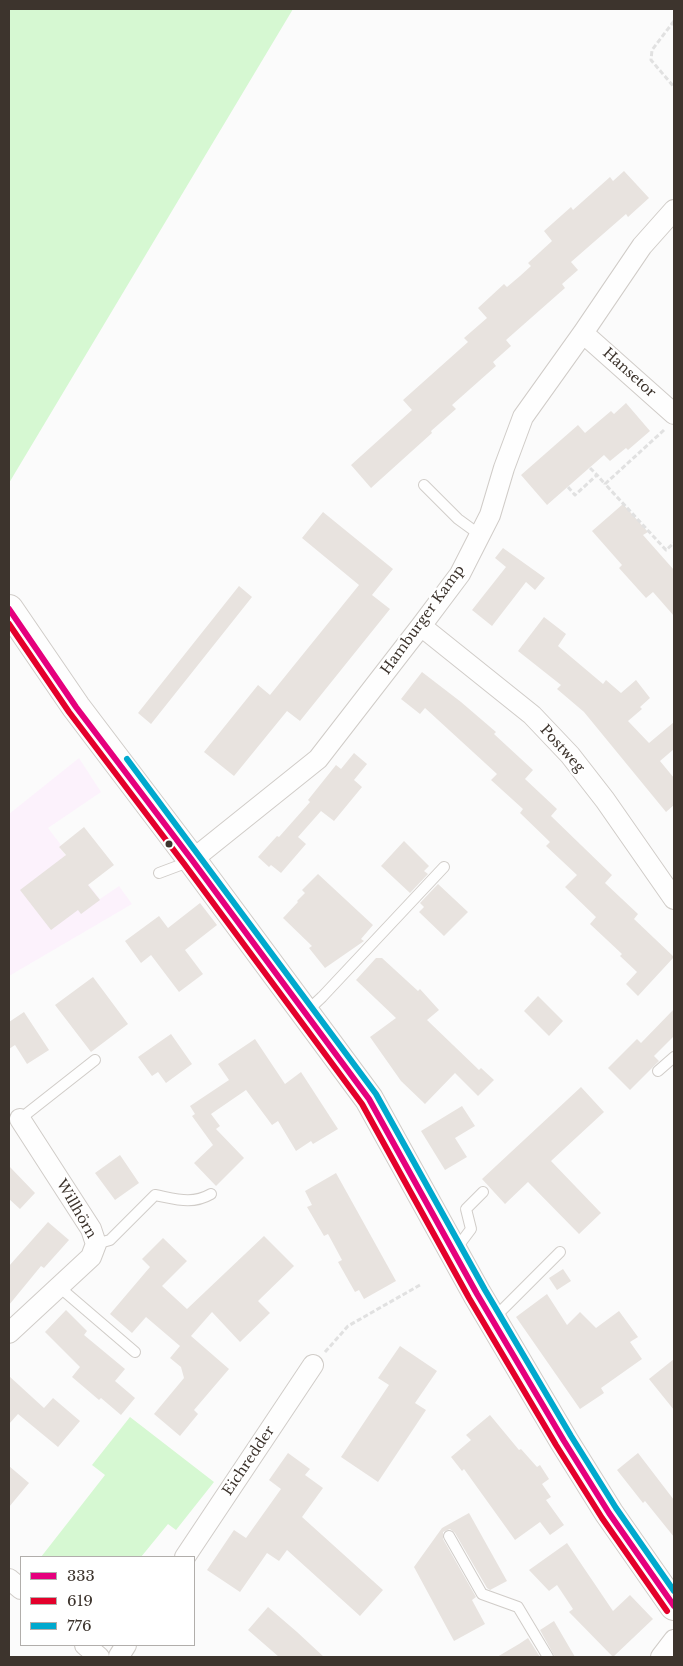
<!DOCTYPE html>
<html>
<head>
<meta charset="utf-8">
<style>
  body { margin:0 }
  #map { position:relative; width:683px; height:1666px; overflow:hidden; background:#fbfbfb; font-family:"Libre Baskerville",serif }
  canvas { display:block }
  .frame { position:absolute; inset:0; border:10px solid #3d342d; pointer-events:none }
  .legend { position:absolute; left:20px; top:1556px; width:175px; height:90px; box-sizing:border-box; background:#fff; border:1px solid #b1aeab; margin:0; padding:6px 9px; list-style:none; font-size:15px; color:#3d342d }
  .legend li { display:flex; align-items:center; gap:10px; height:25px }
  .legend b { width:25px; border:1px solid #b1aeab }
</style>
</head>
<body>
<div id="map">
<canvas width="683" height="1666"></canvas>
<div class="frame"></div>
<ul class="legend">
<li><b style="height:6px;background:#e5007d"></b>333</li>
<li><b style="height:6px;background:#e4002b"></b>619</li>
<li><b style="height:6px;background:#00a9ce"></b>776</li>
</ul>
</div>
<script>
const ctx = document.querySelector('canvas').getContext('2d');
ctx.lineJoin = 'round';
function paint(path, color) { ctx.fillStyle = color; ctx.fill(path, 'evenodd'); }
function stroke(path, color, width, dash) { ctx.strokeStyle = color; ctx.lineWidth = width; ctx.lineCap = dash ? 'butt' : 'round'; ctx.setLineDash(dash || []); ctx.stroke(path); }
function write(font, color, halo, rows, align = 'center') {
  ctx.font = font + ' "Libre Baskerville",serif'; ctx.lineWidth = 4.5; ctx.setLineDash([]); ctx.textBaseline = 'middle'; ctx.strokeStyle = halo; ctx.fillStyle = color; for (const [text, x, y, turn = 0] of rows) {
    ctx.save(); ctx.translate(x, y); ctx.rotate((+turn || 0) * Math.PI / 180); ctx.textAlign = isNaN(turn) ? turn : align; if (halo) ctx.strokeText(text, 0, 0); ctx.fillText(text, 0, 0); ctx.restore();
  }
}
paint(new Path2D(`
  M 79,758 L 101,792 L 48,828 L 61,845 L 59,847 L 100,899 L 119,886 L 132,904 L 9,976 L 9,814 Z`), '#fcf2fc');
paint(new Path2D(`
  M 9,9 L 293,9 L 9,483 Z
  M 130,1417 L 214,1482 L 176,1530 L 168,1524 L 141,1557 L 41,1557 L 105,1475 L 92,1465 Z`), '#d6f8d2');
paint(new Path2D(`
  M 624,171 L 649,198 L 628,217 L 626,214 L 571,262 L 578,270 L 562,284 L 565,288 L 506,340 L 511,346 L 493,362 L 496,366 L 452,405 L 456,409 L 431,431 L 432,433 L 371,488 L 351,465 L 412,410 L 403,400 L 468,342 L 464,338 L 487,318 L 478,308 L 504,284 L 507,287 L 520,276 L 531,266 L 528,263 L 552,241 L 544,231 L 571,207 L 573,210 L 610,177 L 613,181 Z
  M 626,403 L 650,431 L 628,450 L 626,448 L 610,461 L 604,455 L 547,505 L 521,475 L 578,425 L 585,433 L 611,411 L 614,414 Z
  M 623,504 L 648,532 L 643,535 L 674,570 L 674,616 L 653,592 L 646,598 L 619,568 L 622,565 L 592,531 Z
  M 323,512 L 393,569 L 372,595 L 390,609 L 300,721 L 287,711 L 234,776 L 204,752 L 258,685 L 270,695 L 359,585 L 302,538 Z
  M 503,548 L 545,578 L 535,590 L 526,582 L 492,626 L 472,610 L 506,567 L 495,558 Z
  M 239,586 L 252,597 L 151,724 L 138,713 Z
  M 544,617 L 566,634 L 558,646 L 603,684 L 606,680 L 621,693 L 636,680 L 650,698 L 640,707 L 642,709 L 628,721 L 649,743 L 674,722 L 674,749 L 660,761 L 674,778 L 674,805 L 666,812 L 584,712 L 557,689 L 561,685 L 518,651 Z
  M 422,672 L 461,702 L 496,732 L 494,734 L 533,770 L 525,779 L 557,809 L 551,816 L 612,875 L 605,883 L 638,914 L 634,919 L 674,957 L 638,996 L 626,984 L 637,972 L 620,956 L 622,954 L 590,924 L 596,917 L 565,887 L 577,875 L 546,846 L 550,842 L 520,813 L 523,809 L 491,780 L 497,774 L 425,708 L 420,714 L 401,699 Z
  M 354,753 L 367,764 L 354,780 L 362,787 L 334,821 L 321,811 L 298,837 L 306,844 L 281,873 L 271,865 L 269,867 L 258,857 L 277,836 L 279,837 L 310,802 L 308,800 L 336,765 L 341,769 Z
  M 84,827 L 114,865 L 88,885 L 100,900 L 81,914 L 78,910 L 51,930 L 20,890 L 66,855 L 59,847 Z
  M 404,841 L 429,866 L 424,871 L 428,874 L 410,893 L 381,866 Z
  M 318,874 L 373,925 L 361,939 L 364,941 L 325,968 L 309,948 L 312,946 L 283,918 L 298,902 L 297,901 L 305,893 L 302,890 Z
  M 438,884 L 468,912 L 444,936 L 419,912 L 424,907 L 420,903 Z
  M 200,903 L 217,925 L 185,950 L 203,974 L 179,992 L 151,955 L 141,963 L 125,941 L 159,916 L 168,928 Z
  M 376,958 L 382,958 L 418,991 L 420,989 L 439,1010 L 427,1020 L 479,1070 L 481,1068 L 494,1080 L 478,1096 L 455,1073 L 425,1104 L 401,1081 L 370,1037 L 396,1018 L 356,980 Z
  M 93,977 L 128,1024 L 91,1052 L 55,1005 Z
  M 538,996 L 563,1021 L 549,1036 L 524,1011 Z
  M 674,1009 L 674,1036 L 654,1056 L 659,1061 L 630,1090 L 608,1068 L 637,1039 L 641,1043 Z
  M 24,1012 L 49,1050 L 27,1064 L 15,1045 L 9,1049 L 9,1022 Z
  M 171,1034 L 192,1064 L 166,1083 L 158,1072 L 152,1076 L 138,1057 Z
  M 255,1039 L 285,1084 L 301,1072 L 338,1129 L 313,1144 L 311,1141 L 296,1151 L 278,1121 L 272,1125 L 246,1090 L 211,1114 L 220,1126 L 216,1129 L 244,1158 L 216,1186 L 194,1163 L 213,1145 L 192,1116 L 195,1114 L 190,1106 L 229,1080 L 218,1064 Z
  M 581,1087 L 604,1112 L 551,1161 L 601,1213 L 579,1234 L 528,1182 L 505,1204 L 482,1179 Z
  M 462,1106 L 475,1126 L 455,1138 L 467,1157 L 445,1170 L 421,1131 Z
  M 120,1155 L 139,1183 L 115,1200 L 95,1173 Z
  M 9,1166 L 35,1193 L 20,1209 L 9,1199 Z
  M 336,1173 L 396,1281 L 364,1299 L 359,1290 L 355,1292 L 338,1262 L 342,1260 L 328,1234 L 324,1236 L 307,1207 L 312,1205 L 305,1191 Z
  M 48,1222 L 69,1240 L 44,1268 L 41,1266 L 9,1305 L 9,1266 Z
  M 264,1236 L 294,1266 L 258,1301 L 270,1313 L 240,1342 L 212,1312 L 191,1336 L 229,1369 L 194,1410 L 198,1414 L 180,1436 L 154,1414 L 184,1378 L 181,1367 L 170,1358 L 180,1346 L 146,1317 L 132,1333 L 110,1314 L 150,1267 L 142,1259 L 163,1238 L 187,1261 L 162,1286 L 187,1309 Z
  M 563,1269 L 571,1281 L 557,1290 L 549,1278 Z
  M 547,1294 L 567,1325 L 580,1312 L 596,1328 L 619,1311 L 638,1337 L 630,1342 L 642,1359 L 601,1388 L 604,1393 L 580,1409 L 516,1317 Z
  M 66,1310 L 87,1331 L 84,1335 L 125,1369 L 115,1381 L 135,1398 L 121,1415 L 101,1398 L 99,1400 L 72,1377 L 80,1367 L 45,1332 Z
  M 400,1346 L 437,1371 L 415,1403 L 426,1410 L 378,1482 L 341,1457 L 389,1385 L 378,1378 Z
  M 674,1359 L 674,1410 L 649,1379 Z
  M 9,1376 L 44,1408 L 53,1398 L 80,1421 L 58,1447 L 18,1414 L 9,1424 Z
  M 490,1415 L 519,1450 L 521,1449 L 537,1467 L 540,1465 L 549,1479 L 542,1484 L 551,1497 L 546,1500 L 564,1525 L 550,1535 L 540,1522 L 515,1540 L 464,1469 L 462,1471 L 451,1457 L 471,1440 L 466,1435 Z
  M 288,1453 L 310,1469 L 305,1475 L 323,1488 L 302,1517 L 383,1590 L 360,1616 L 287,1550 L 279,1561 L 267,1553 L 240,1592 L 207,1570 L 234,1530 L 246,1538 L 281,1489 L 269,1480 Z
  M 638,1453 L 674,1500 L 674,1537 L 645,1501 L 643,1503 L 617,1470 Z
  M 9,1466 L 29,1483 L 9,1507 Z
  M 469,1513 L 507,1581 L 490,1590 L 487,1588 L 455,1533 L 450,1529 L 443,1532 L 443,1539 L 476,1597 L 472,1600 L 485,1624 L 454,1641 L 414,1567 L 442,1528 Z
  M 567,1543 L 613,1611 L 630,1595 L 653,1619 L 613,1657 L 569,1612 L 573,1609 L 557,1585 L 549,1591 L 529,1570 Z
  M 268,1607 L 297,1632 L 324,1657 L 279,1657 L 248,1630 Z
  M 554,1621 L 575,1657 L 555,1657 L 540,1630 Z
  M 528,1638 L 540,1657 L 497,1657 L 519,1644 Z`), '#e8e3df');
const lane = new Path2D(`
  M 424,485 L 458,519 L 480,535
  M 159,873 L 191,861
  M 306,1012 L 322,997 L 444,867
  M 658,1071 L 674,1057
  M 20,1119 L 95,1060
  M 96,1244 L 110,1240 L 155,1195 C 176,1199 192,1205 211,1194
  M 456,1249 L 471,1229 L 466,1209 L 483,1192
  M 58,1286 L 135,1352
  M 493,1319 L 560,1252
  M 449,1536 L 482,1594 L 518,1607 L 548,1657`);
const street = new Path2D(`
  M 583,333 L 674,414
  M 421,626 L 532,715 L 570,755 L 605,800 L 674,899
  M 192,860 L 318,759 L 421,626 L 460,574 L 490,515 L 504,468 L 523,417 L 583,333 L 642,246 L 674,210
  M 9,1333 L 91,1257 L 96,1244 L 91,1229 L 20,1119
  M 185,1557 L 313,1365
  M 9,1579 L 21,1589
  M 85,1645 L 99,1657
  M 119,1656 L 126,1645
  M 661,1657 L 674,1640`);
const secondary = new Path2D(`
  M 9,609 L 76,707 L 192,860 L 369,1099 L 477,1294 L 564,1441 L 609,1513 L 674,1606`);
stroke(lane, '#d0ccc8', 12);
stroke(street, '#d0ccc8', 22);
stroke(secondary, '#d0ccc8', 30);
stroke(new Path2D(`
  M 674,21 L 652,50 L 651,60 L 674,87
  M 664,430 L 605,484 L 666,550 L 674,543
  M 590,468 L 597,475
  M 568,487 L 575,495 L 597,475 L 605,484
  M 325,1352 L 348,1326 L 420,1285`), '#e1e1e1', 3, [5, 2.5]);
stroke(lane, '#fefefe', 10);
stroke(street, '#fefefe', 20);
stroke(secondary, '#fefefe', 28);
stroke(new Path2D(`
  M 9,609 L 76,707 L 192,860 L 369,1099 L 477,1294 L 564,1441 L 609,1513 L 674,1606`), '#e5007d', 6);
stroke(new Path2D(`
  M 9,624 L 69,712 L 185,865 L 362,1104 L 469,1298 L 556,1445 L 602,1518 L 667,1611`), '#e4002b', 6);
stroke(new Path2D(`
  M 127,759 L 376,1094 L 485,1290 L 571,1436 L 616,1508 L 674,1591`), '#00a9ce', 6);
for (const [x, y, r, color] of [
  [169,844,4.5,"#3d342d"]
]) { const dot = new Path2D(); dot.arc(x, y, r, 0, 2 * Math.PI); ctx.fillStyle = color; ctx.fill(dot); stroke(dot, '#fff', 2); }
write('14px', '#3d342d', '#fff', [
  ["Hansetor",629,373,42],
  ["Hamburger Kamp",423,620,-54],
  ["Postweg",562,749,48],
  ["Willhörn",76,1209,60],
  ["Eichredder",249,1461,-56]
]);
</script>
</body>
</html>
